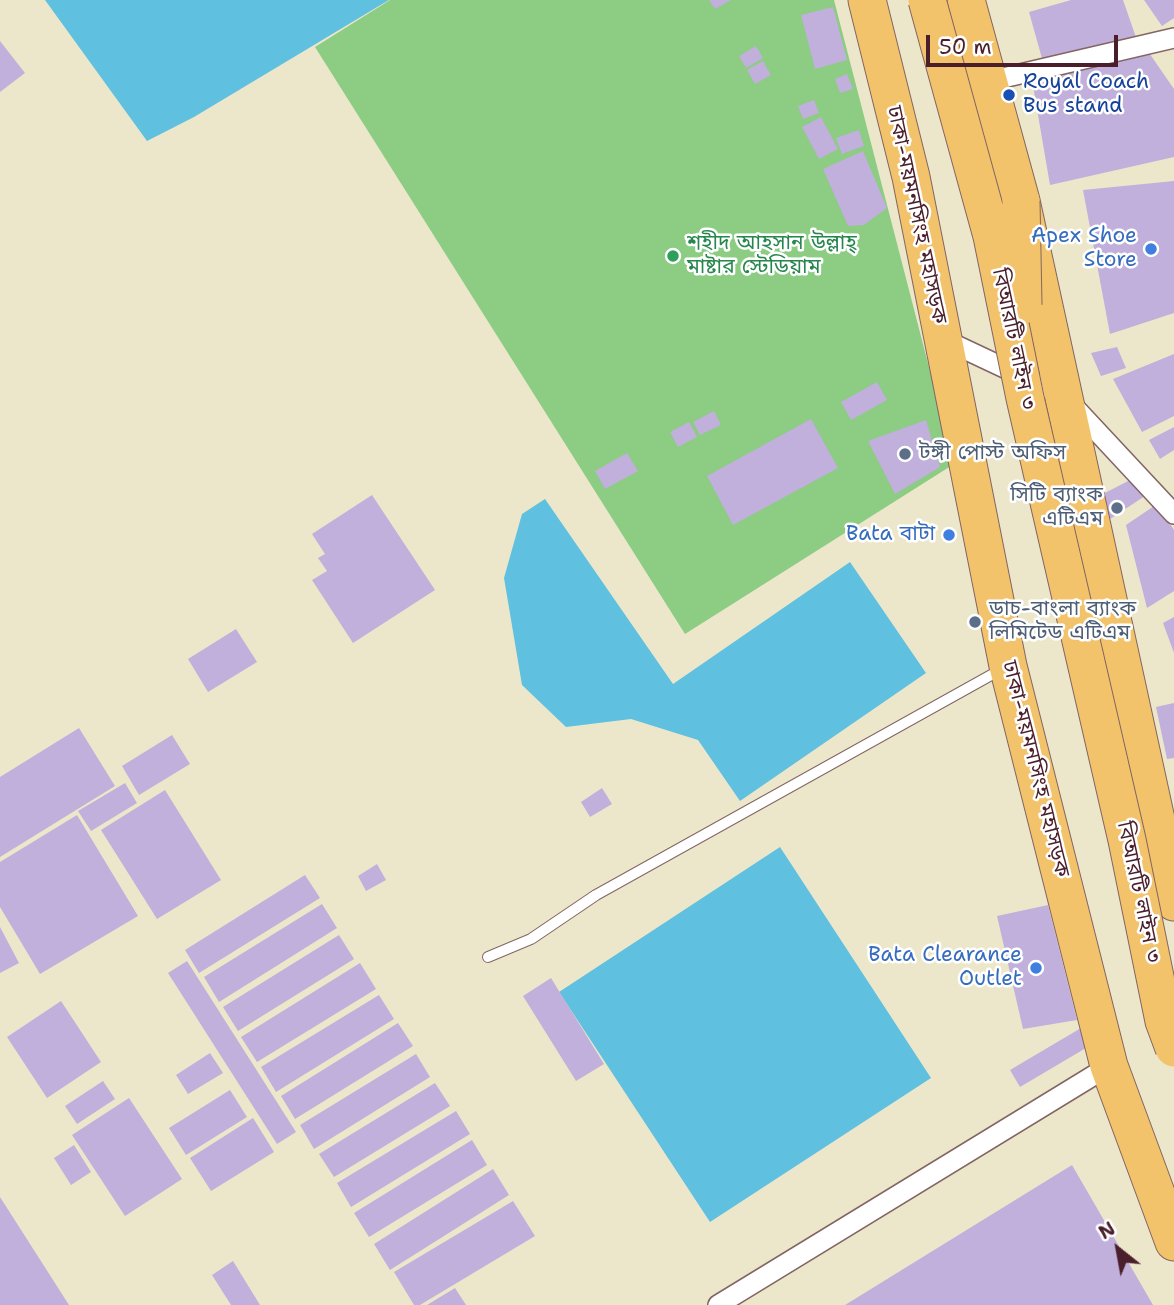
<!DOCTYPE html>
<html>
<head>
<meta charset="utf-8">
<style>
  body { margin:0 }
  #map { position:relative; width:1174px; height:1305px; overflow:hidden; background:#ece7cb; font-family:"Shantell Sans",sans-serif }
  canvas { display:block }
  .north { position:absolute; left:1083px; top:1214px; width:70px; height:70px; -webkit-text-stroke:5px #fff; paint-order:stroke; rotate:329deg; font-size:19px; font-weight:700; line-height:28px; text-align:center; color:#4a1f2b }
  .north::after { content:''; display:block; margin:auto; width:24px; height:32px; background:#4a1f2b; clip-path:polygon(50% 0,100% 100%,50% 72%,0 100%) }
  .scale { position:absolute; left:926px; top:35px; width:192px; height:32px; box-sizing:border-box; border:4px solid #4a1f2b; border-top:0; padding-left:9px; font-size:21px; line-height:24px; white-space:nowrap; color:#4a1f2b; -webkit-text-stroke:5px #fff; paint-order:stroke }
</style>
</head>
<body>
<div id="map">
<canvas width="1174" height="1305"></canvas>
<div class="north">N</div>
<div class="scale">50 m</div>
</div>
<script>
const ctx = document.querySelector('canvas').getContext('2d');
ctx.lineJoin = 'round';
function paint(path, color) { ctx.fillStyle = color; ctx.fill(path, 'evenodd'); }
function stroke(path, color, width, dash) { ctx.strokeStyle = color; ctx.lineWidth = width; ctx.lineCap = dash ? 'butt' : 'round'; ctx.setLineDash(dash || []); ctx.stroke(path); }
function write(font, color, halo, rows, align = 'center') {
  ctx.font = font + ' "Shantell Sans","Noto Sans Bengali",sans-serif'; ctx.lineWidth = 5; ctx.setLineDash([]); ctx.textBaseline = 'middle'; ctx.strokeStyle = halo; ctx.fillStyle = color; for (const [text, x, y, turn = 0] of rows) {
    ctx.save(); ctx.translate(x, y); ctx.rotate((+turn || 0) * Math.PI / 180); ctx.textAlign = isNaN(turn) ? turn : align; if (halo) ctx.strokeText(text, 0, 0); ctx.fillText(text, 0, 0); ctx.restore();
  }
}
paint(new Path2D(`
  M 390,0 L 834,0 L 954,464 L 685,634 L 315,47 Z`), '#8ccc83');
paint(new Path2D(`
  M 45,0 L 389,0 L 194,117 L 147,141 Z
  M 545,499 L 673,684 L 850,562 L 926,673 L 740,801 L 698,740 L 631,719 L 566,727 L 522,685 L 504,578 L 522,514 Z
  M 780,847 L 931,1078 L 710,1222 L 559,992 Z`), '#60c0df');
paint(new Path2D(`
  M 709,0 L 731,0 L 715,9 Z
  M 1071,0 L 1123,0 L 1138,43 L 1043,62 L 1029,12 Z
  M 1144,0 L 1174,0 L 1174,18 L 1162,26 Z
  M 833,7 L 847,60 L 815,69 L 801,15 Z
  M 0,41 L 25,73 L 0,92 Z
  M 1143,44 L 1174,89 L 1174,157 L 1050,185 L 1031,74 Z
  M 756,46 L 763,58 L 746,68 L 739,56 Z
  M 763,61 L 771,75 L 755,84 L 747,70 Z
  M 847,74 L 853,89 L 840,93 L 835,79 Z
  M 814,100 L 819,113 L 803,119 L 798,106 Z
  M 821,117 L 838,149 L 819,159 L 802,127 Z
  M 859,130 L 864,146 L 842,154 L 836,138 Z
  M 863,151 L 887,208 L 864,225 L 848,226 L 823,169 Z
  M 1174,181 L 1174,313 L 1110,334 L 1083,190 Z
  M 1117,347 L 1126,368 L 1101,376 L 1091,353 Z
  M 1174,354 L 1174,416 L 1142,432 L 1113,379 Z
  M 877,382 L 887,400 L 851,420 L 841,402 Z
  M 714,411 L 721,425 L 700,435 L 693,422 Z
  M 811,419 L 838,468 L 733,525 L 707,476 Z
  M 926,420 L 940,467 L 895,494 L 868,441 Z
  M 689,422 L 697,437 L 678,447 L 670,432 Z
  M 1174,427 L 1174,450 L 1160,459 L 1149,440 Z
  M 627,453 L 638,471 L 605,489 L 595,471 Z
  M 1132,479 L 1145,496 L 1110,519 L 1101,495 Z
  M 372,495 L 435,590 L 353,643 L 312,580 L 327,571 L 318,558 L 325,554 L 312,534 Z
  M 1157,504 L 1174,530 L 1174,591 L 1147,608 L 1126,525 Z
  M 1174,617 L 1174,653 L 1163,623 Z
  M 236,629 L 257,662 L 208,692 L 188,659 Z
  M 1174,703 L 1174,758 L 1167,759 L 1156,707 Z
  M 79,728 L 115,786 L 0,857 L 0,777 Z
  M 172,735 L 190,764 L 139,795 L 122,766 Z
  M 125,783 L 137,803 L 91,831 L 78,811 Z
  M 602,788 L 612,804 L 590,817 L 581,802 Z
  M 165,790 L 221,880 L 157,919 L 101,830 Z
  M 77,815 L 138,916 L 40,974 L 0,907 L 0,862 Z
  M 377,864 L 386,880 L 366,891 L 358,876 Z
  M 305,875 L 320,898 L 199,973 L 185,950 Z
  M 322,904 L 337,928 L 219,1002 L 204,977 Z
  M 1048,905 L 1077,1020 L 1023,1029 L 997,916 Z
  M 0,927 L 19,963 L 0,973 Z
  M 339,935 L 354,959 L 238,1031 L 223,1007 Z
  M 187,961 L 296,1132 L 277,1144 L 168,973 Z
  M 360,963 L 376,989 L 257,1062 L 241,1037 Z
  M 551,978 L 604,1064 L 576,1081 L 523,996 Z
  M 379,995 L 394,1019 L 276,1092 L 261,1067 Z
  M 61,1001 L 101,1062 L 47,1098 L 7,1037 Z
  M 398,1023 L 413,1046 L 295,1119 L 281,1096 Z
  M 1081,1028 L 1091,1045 L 1020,1087 L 1010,1070 Z
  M 210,1053 L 223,1073 L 188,1094 L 176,1075 Z
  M 416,1054 L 430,1077 L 314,1149 L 300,1125 Z
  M 103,1081 L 115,1099 L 77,1124 L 65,1106 Z
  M 435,1083 L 450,1106 L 334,1177 L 319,1154 Z
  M 230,1090 L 247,1117 L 186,1155 L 169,1128 Z
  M 129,1098 L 182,1179 L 125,1216 L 72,1135 Z
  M 456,1111 L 470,1134 L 351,1207 L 337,1183 Z
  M 253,1118 L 274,1152 L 211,1191 L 190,1158 Z
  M 472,1140 L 487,1165 L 369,1237 L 354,1213 Z
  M 74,1145 L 91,1172 L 71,1185 L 54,1158 Z
  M 1072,1165 L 1153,1305 L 845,1305 Z
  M 493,1169 L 509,1195 L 390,1270 L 374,1244 Z
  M 0,1197 L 69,1305 L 0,1305 Z
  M 513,1201 L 535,1236 L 420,1305 L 414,1305 L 394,1272 Z
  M 233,1261 L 260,1305 L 231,1305 L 212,1275 Z
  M 455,1288 L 466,1305 L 427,1305 Z`), '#c1afdc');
const lane = new Path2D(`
  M 488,957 L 531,939 L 596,895 L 1002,669`);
const street = new Path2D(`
  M 990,81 L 1174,38
  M 943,339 L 1064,396 L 1174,514
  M 718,1305 L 1109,1066`);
const highway = new Path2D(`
  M 867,0 L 911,177 L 1008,666 L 1109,1066 L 1174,1242
  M 966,0 L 1021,201 L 1174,902`);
stroke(lane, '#836563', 12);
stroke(street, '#836563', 22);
stroke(highway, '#836563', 39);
stroke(lane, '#fff', 10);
stroke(street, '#fff', 19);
stroke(highway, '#f2c36a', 37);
const highwayBridge = new Path2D(`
  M 927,0 L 992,236 L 1025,398 L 1127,840 L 1164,1021 L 1174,1048
  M 1021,201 L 1023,305`);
stroke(highwayBridge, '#836563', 39, []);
stroke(highwayBridge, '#f2c36a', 37);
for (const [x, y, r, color] of [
  [1009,95,7,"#1a4fb4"],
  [1151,249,7,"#3f7fe0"],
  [673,256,7,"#2e9e5b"],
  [905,454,7,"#5c6f8a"],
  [1117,508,7,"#5c6f8a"],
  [949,535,7,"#3f7fe0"],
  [975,622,7,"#5c6f8a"],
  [1036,968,7,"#3f7fe0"]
]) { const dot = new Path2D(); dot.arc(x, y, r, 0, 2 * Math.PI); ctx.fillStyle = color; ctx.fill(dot); stroke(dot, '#fff', 2.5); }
write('21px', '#164399', '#fff', [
  ["Royal Coach",1023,83],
  ["Bus stand",1023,107]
], 'left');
write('21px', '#4a1f2b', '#fff', [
  ["ঢাকা-ময়মনসিংহ মহাসড়ক",916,215,78],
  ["বিআরটি লাইন ৩",1013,339,78],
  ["ঢাকা-ময়মনসিংহ মহাসড়ক",1035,769,76],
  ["বিআরটি লাইন ৩",1138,892,78]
]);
write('21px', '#366cbe', '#fff', [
  ["Apex Shoe",1137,237],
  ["Store",1137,261],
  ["Bata বাটা",935,535],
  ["Bata Clearance",1022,956],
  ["Outlet",1022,980]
], 'right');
write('21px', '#27864d', '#fff', [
  ["শহীদ আহসান উল্লাহ্‌",687,244],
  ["মাষ্টার স্টেডিয়াম",687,268]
], 'left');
write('21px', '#4e5e75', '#fff', [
  ["টঙ্গী পোস্ট অফিস",919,454],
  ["সিটি ব্যাংক",1103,496,"right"],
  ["এটিএম",1103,520,"right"],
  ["ডাচ-বাংলা ব্যাংক",989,610],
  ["লিমিটেড এটিএম",989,634]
], 'left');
</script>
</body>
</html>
